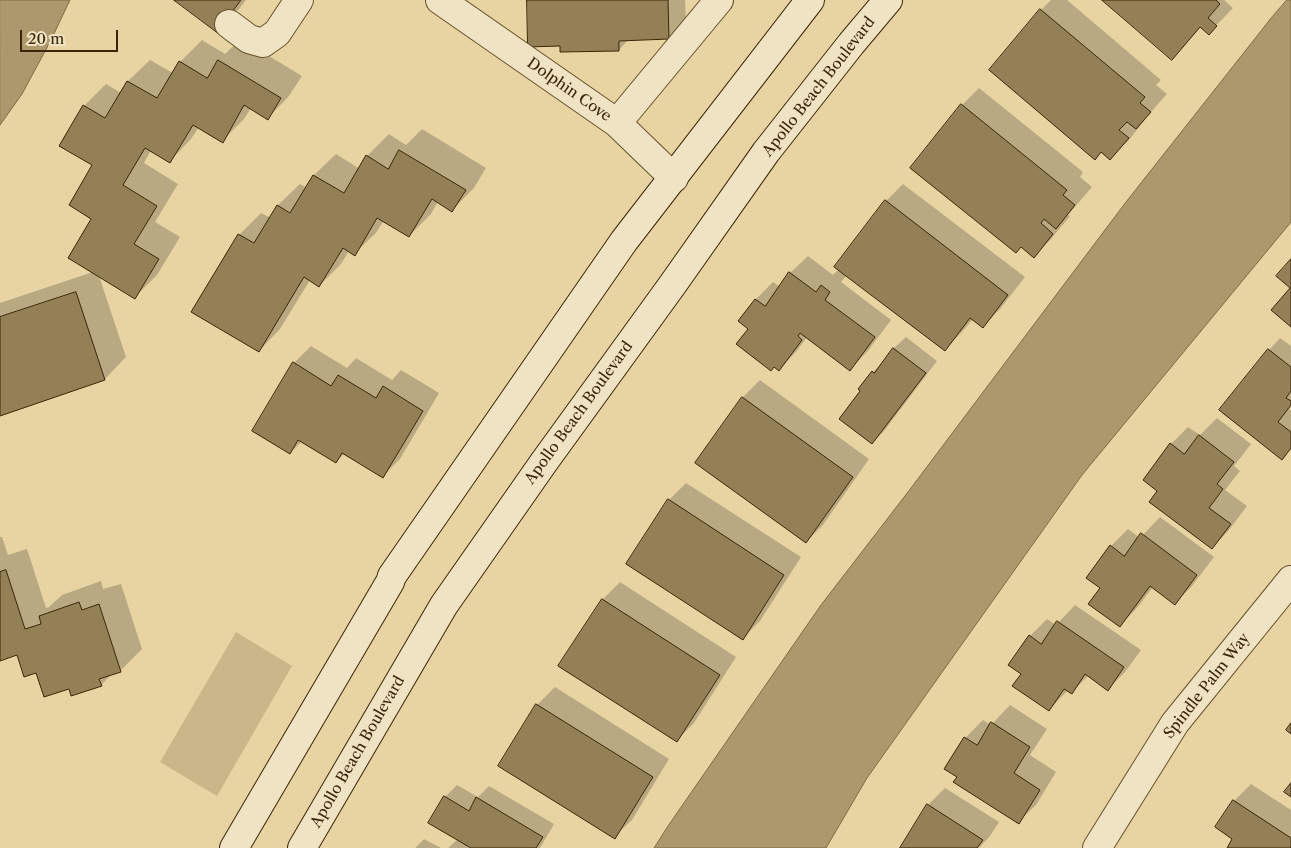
<!DOCTYPE html>
<html>
<head>
<meta charset="utf-8">
<style>
  body { margin:0 }
  #map { position:relative; width:1291px; height:848px; overflow:hidden; background:#e8d4a3; font-family:"Libre Caslon Text",serif }
  canvas { display:block }
  .scale { position:absolute; left:20px; top:30px; width:98px; height:22px; box-sizing:border-box; border:2px solid #3a2505; border-top:0; padding-left:6px; font-size:15px; line-height:18px; white-space:nowrap; color:#3a2505; -webkit-text-stroke:4px #f0e3c3; paint-order:stroke }
</style>
</head>
<body>
<div id="map">
<canvas width="1291" height="848"></canvas>
<div class="scale">20 m</div>
</div>
<script>
const ctx = document.querySelector('canvas').getContext('2d');
ctx.lineJoin = 'round';
function paint(path, color) { ctx.fillStyle = color; ctx.fill(path, 'evenodd'); }
function stroke(path, color, width, dash) { ctx.strokeStyle = color; ctx.lineWidth = width; ctx.lineCap = dash ? 'butt' : 'round'; ctx.setLineDash(dash || []); ctx.stroke(path); }
function write(font, color, halo, rows, align = 'center') {
  ctx.font = font + ' "Libre Caslon Text",serif'; ctx.lineWidth = 4; ctx.setLineDash([]); ctx.textBaseline = 'middle'; ctx.strokeStyle = halo; ctx.fillStyle = color; for (const [text, x, y, turn = 0] of rows) {
    ctx.save(); ctx.translate(x, y); ctx.rotate((+turn || 0) * Math.PI / 180); ctx.textAlign = isNaN(turn) ? turn : align; if (halo) ctx.strokeText(text, 0, 0); ctx.fillText(text, 0, 0); ctx.restore();
  }
}
paint(new Path2D(`
  M 236,632 L 292,666 L 217,796 L 160,762 Z`), '#cab688');
const water = new Path2D(`
  M 0,0 L 70,0 L 50,42 L 22,94 L 0,125 Z
  M 1287,0 L 1291,0 L 1291,222 L 1082,475 L 867,778 L 826,848 L 654,848 L 668,826 L 821,605 L 908,492 L 1126,202 L 1272,17 Z`);
paint(water, '#ad986d');
stroke(water, '#7f6a43', 1);
paint(new Path2D(`
  M 176,0 L 246,0 L 239,9 L 217,31 Z
  M 528,0 L 685,0 L 686,21 L 668,38 L 629,39 L 619,50 L 561,45 Z
  M 1051,0 L 1067,0 L 1161,80 L 1156,85 L 1167,94 L 1144,120 L 1145,120 L 1128,141 L 1110,158 L 990,70 L 1041,10 Z
  M 1104,0 L 1224,0 L 1233,8 L 1209,33 L 1201,27 L 1172,59 Z
  M 241,39 L 302,76 L 289,96 L 268,118 L 251,108 L 244,119 L 222,141 L 199,127 L 191,139 L 170,161 L 151,150 L 144,163 L 178,184 L 155,222 L 180,237 L 157,275 L 135,297 L 99,276 L 126,357 L 105,379 L 0,415 L 0,303 L 93,272 L 94,165 L 61,145 L 84,106 L 106,84 L 121,93 L 128,81 L 150,60 L 173,73 L 180,62 L 202,40 L 225,54 Z
  M 979,88 L 1083,172 L 1080,177 L 1092,187 L 1068,215 L 1070,216 L 1051,239 L 1034,256 L 962,105 Z
  M 422,129 L 486,168 L 474,188 L 452,210 L 438,201 L 431,214 L 409,236 L 384,220 L 376,233 L 354,254 L 349,251 L 341,264 L 319,286 L 310,280 L 280,329 L 259,351 L 193,311 L 239,235 L 261,213 L 271,218 L 278,205 L 300,184 L 307,188 L 314,175 L 336,154 L 360,169 L 367,156 L 389,134 L 406,145 Z
  M 903,184 L 1025,277 L 1000,309 L 983,326 L 973,319 L 962,332 L 945,349 L 847,275 L 841,282 L 891,320 L 867,352 L 850,369 L 807,337 L 796,352 L 779,369 L 749,328 L 740,321 L 756,299 L 773,282 L 780,287 L 790,273 L 808,256 L 833,275 L 839,269 L 886,201 Z
  M 906,337 L 937,361 L 884,431 L 872,443 L 862,390 L 873,372 L 885,360 L 894,348 Z
  M 1280,338 L 1291,346 L 1291,407 L 1289,409 L 1291,411 L 1291,449 L 1281,459 L 1269,350 Z
  M 311,346 L 347,368 L 356,358 L 392,380 L 401,370 L 439,393 L 400,459 L 383,476 L 345,453 L 336,462 L 302,441 L 290,453 L 294,363 Z
  M 760,380 L 869,459 L 823,525 L 806,542 L 696,463 L 743,397 Z
  M 1217,418 L 1251,444 L 1234,466 L 1240,471 L 1225,490 L 1247,506 L 1229,530 L 1212,548 L 1159,491 L 1171,444 L 1188,427 L 1200,435 Z
  M 686,483 L 801,557 L 760,621 L 743,638 L 669,500 Z
  M 1160,517 L 1214,557 L 1192,586 L 1175,603 L 1153,587 L 1137,608 L 1120,625 L 1102,588 L 1111,546 L 1128,529 L 1140,538 Z
  M 0,537 L 2,537 L 8,555 L 27,549 L 46,608 L 49,607 L 62,595 L 101,581 L 103,589 L 121,584 L 142,649 L 120,671 L 113,673 L 101,685 L 69,688 L 37,671 L 18,654 L 0,660 Z
  M 620,582 L 736,657 L 694,723 L 677,740 L 560,665 L 603,599 Z
  M 1075,605 L 1141,650 L 1125,672 L 1108,689 L 1089,675 L 1071,693 L 1068,690 L 1049,710 L 1023,673 L 1030,636 L 1047,619 L 1056,625 Z
  M 555,687 L 669,759 L 632,820 L 614,837 L 500,766 L 537,705 Z
  M 1010,705 L 1047,729 L 1030,755 L 1056,772 L 1036,805 L 1018,822 L 958,777 L 946,769 L 965,738 L 983,720 L 991,725 Z
  M 1251,784 L 1291,810 L 1291,848 L 1228,848 L 1234,839 L 1234,801 Z
  M 457,785 L 478,797 L 489,786 L 554,824 L 540,848 L 448,848 L 458,839 L 445,797 Z
  M 945,788 L 999,822 L 990,836 L 979,848 L 901,848 L 928,805 Z
  M 424,839 L 441,848 L 415,848 Z`), '#0003');
const building = new Path2D(`
  M 174,0 L 241,0 L 217,32 Z
  M 527,0 L 668,0 L 669,39 L 619,41 L 619,51 L 560,52 L 560,46 L 528,47 Z
  M 1102,0 L 1216,0 L 1220,4 L 1208,18 L 1217,26 L 1209,35 L 1200,27 L 1172,60 Z
  M 1040,9 L 1145,97 L 1140,103 L 1151,112 L 1136,129 L 1127,122 L 1119,130 L 1129,138 L 1110,160 L 1101,152 L 1095,160 L 989,70 Z
  M 218,60 L 281,98 L 268,120 L 244,105 L 223,143 L 193,125 L 170,163 L 145,148 L 123,185 L 157,206 L 134,244 L 159,259 L 135,299 L 68,258 L 91,219 L 69,205 L 92,165 L 59,146 L 83,105 L 105,118 L 127,81 L 157,98 L 179,61 L 207,78 Z
  M 961,104 L 1067,190 L 1063,195 L 1075,205 L 1056,229 L 1044,219 L 1041,223 L 1053,234 L 1034,258 L 1021,247 L 1016,253 L 910,168 Z
  M 399,150 L 466,190 L 452,212 L 432,199 L 409,237 L 377,218 L 355,256 L 343,248 L 319,287 L 304,277 L 259,352 L 191,312 L 238,234 L 254,243 L 277,205 L 290,213 L 313,175 L 344,193 L 366,155 L 388,169 Z
  M 885,200 L 1008,295 L 983,328 L 970,318 L 945,351 L 834,267 Z
  M 1291,259 L 1291,327 L 1271,310 L 1290,288 L 1276,276 Z
  M 789,272 L 816,292 L 821,285 L 830,292 L 825,300 L 875,337 L 850,371 L 800,333 L 798,336 L 802,340 L 779,371 L 774,367 L 771,371 L 736,344 L 748,329 L 738,321 L 755,299 L 765,306 Z
  M 76,292 L 105,380 L 0,416 L 0,317 Z
  M 893,348 L 926,373 L 872,444 L 839,419 L 860,391 L 858,389 L 872,371 L 874,373 Z
  M 1268,349 L 1291,367 L 1291,391 L 1286,398 L 1291,401 L 1291,405 L 1278,422 L 1291,432 L 1291,448 L 1282,460 L 1219,410 Z
  M 293,362 L 331,386 L 338,375 L 376,398 L 383,386 L 423,411 L 383,478 L 342,453 L 336,463 L 298,440 L 290,454 L 252,431 Z
  M 742,397 L 853,477 L 806,543 L 695,463 Z
  M 1199,435 L 1234,462 L 1217,484 L 1223,489 L 1209,508 L 1231,524 L 1212,549 L 1149,502 L 1157,491 L 1143,480 L 1170,443 L 1184,454 Z
  M 668,499 L 784,575 L 743,640 L 626,564 Z
  M 1141,533 L 1197,575 L 1175,605 L 1150,586 L 1120,627 L 1088,604 L 1100,588 L 1086,578 L 1110,545 L 1124,556 Z
  M 6,570 L 25,629 L 41,624 L 39,616 L 79,602 L 82,610 L 99,604 L 121,672 L 99,679 L 102,686 L 71,696 L 69,689 L 44,697 L 36,673 L 24,677 L 17,655 L 0,661 L 0,572 Z
  M 602,599 L 720,675 L 677,742 L 558,666 Z
  M 1057,621 L 1124,667 L 1108,691 L 1085,674 L 1072,694 L 1064,689 L 1049,711 L 1012,686 L 1021,674 L 1008,665 L 1029,635 L 1041,644 Z
  M 536,704 L 653,777 L 615,839 L 498,766 Z
  M 991,722 L 1030,747 L 1014,773 L 1040,790 L 1019,824 L 953,782 L 957,777 L 944,769 L 964,737 L 977,745 Z
  M 1291,723 L 1291,734 L 1286,730 Z
  M 1291,783 L 1291,797 L 1284,792 Z
  M 444,796 L 469,811 L 476,797 L 543,837 L 536,848 L 471,848 L 428,823 Z
  M 1233,800 L 1291,838 L 1291,848 L 1227,848 L 1232,839 L 1215,827 Z
  M 927,804 L 983,840 L 977,848 L 900,848 Z`);
paint(building, '#948057');
stroke(building, '#3a2505', 1);
const street = new Path2D(`
  M 440,0 L 617,123 L 719,0
  M 229,24 L 249,39 L 263,43 L 277,33 L 299,0
  M 617,123 L 674,178
  M 1097,848 L 1175,723 L 1291,580`);
const secondary = new Path2D(`
  M 234,848 L 390,582 L 392,576 L 624,241 L 810,0
  M 302,848 L 444,605 L 544,462 L 673,284 L 766,152 L 851,44 L 888,0`);
stroke(street, '#66512c', 30);
stroke(secondary, '#3a2505', 30);
stroke(street, '#f0e3c3', 28);
stroke(secondary, '#f0e3c3', 28);
write('15px', '#3a2505', '#f0e3c3', [
  ["Apollo Beach Boulevard",819,87,-52],
  ["Dolphin Cove",569,90,35],
  ["Apollo Beach Boulevard",579,413,-54],
  ["Spindle Palm Way",1207,686,-52],
  ["Apollo Beach Boulevard",358,752,-60]
]);
</script>
</body>
</html>
